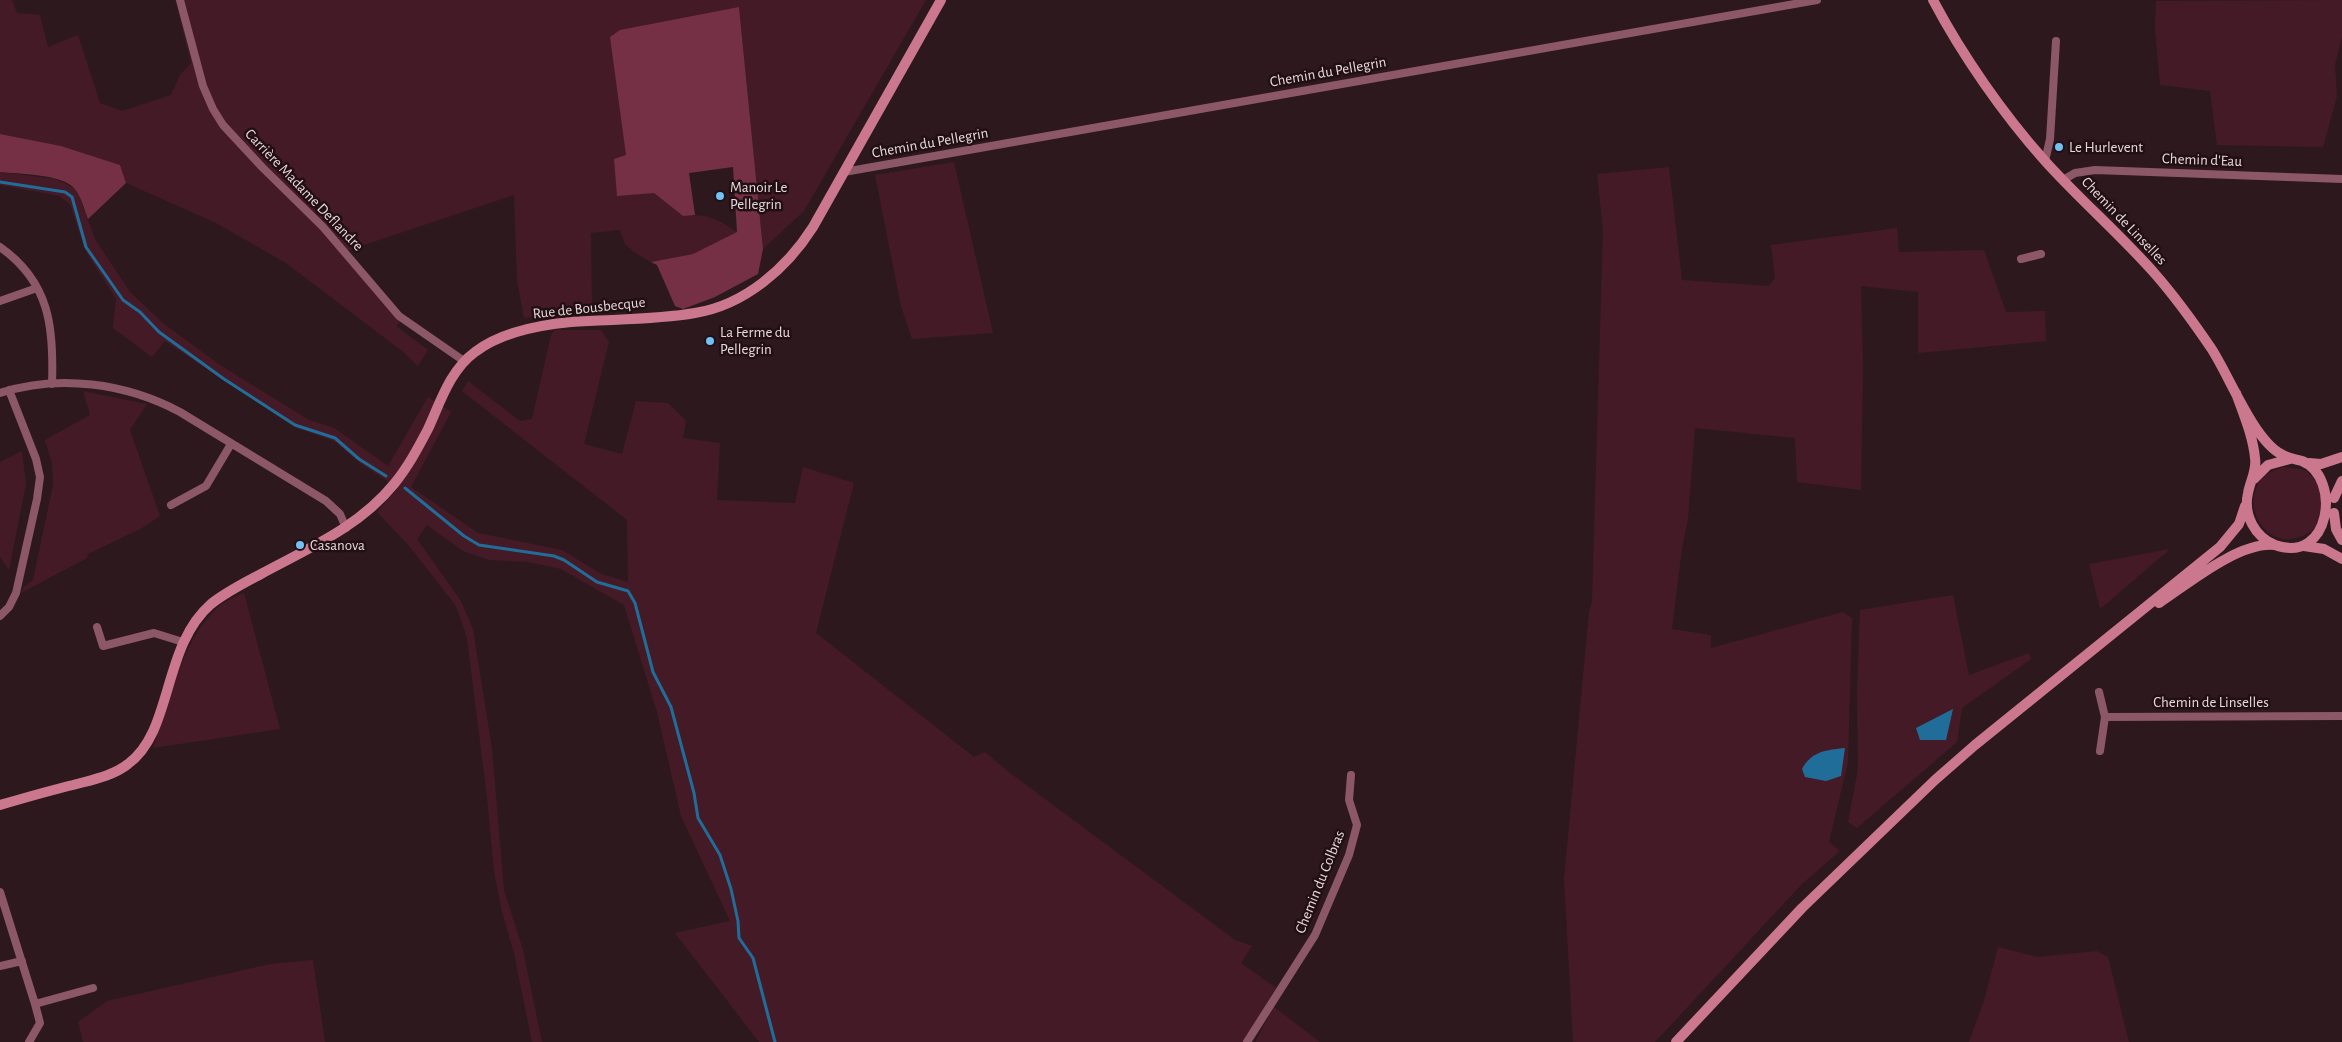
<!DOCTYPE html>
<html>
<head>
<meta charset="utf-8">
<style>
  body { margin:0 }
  canvas { display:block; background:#2c181d }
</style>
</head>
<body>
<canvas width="2342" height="1042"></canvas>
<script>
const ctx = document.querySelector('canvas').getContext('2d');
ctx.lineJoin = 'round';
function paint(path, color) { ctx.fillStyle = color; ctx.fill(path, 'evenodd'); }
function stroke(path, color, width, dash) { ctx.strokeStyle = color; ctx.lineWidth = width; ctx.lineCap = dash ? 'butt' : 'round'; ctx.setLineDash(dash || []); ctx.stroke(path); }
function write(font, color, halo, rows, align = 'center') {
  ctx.font = font + ' "Alegreya Sans",sans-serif'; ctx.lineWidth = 5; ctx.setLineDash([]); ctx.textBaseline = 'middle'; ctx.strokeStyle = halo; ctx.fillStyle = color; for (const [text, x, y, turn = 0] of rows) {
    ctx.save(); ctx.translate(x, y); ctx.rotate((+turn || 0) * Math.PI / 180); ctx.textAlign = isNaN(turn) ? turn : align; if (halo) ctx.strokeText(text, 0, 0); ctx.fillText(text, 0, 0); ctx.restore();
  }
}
paint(new Path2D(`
  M 0,0 L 12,0 L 17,13 L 40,15 L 48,47 L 78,35 L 100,103 L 122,111 L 171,95 L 180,75 L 191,63 L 175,0 L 926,0 L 804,211 L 763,249 L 739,7 L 654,193 L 683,216 C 708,213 717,219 737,232 L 693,254 L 651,262 L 634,252 L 625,244 L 620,230 L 591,233 L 592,309 L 524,318 L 517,280 L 514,195 L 349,250 L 343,255 L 400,322 L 396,326 L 428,350 L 418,366 L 402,351 L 286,263 L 216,223 L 126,183 L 120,165 L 61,146 L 0,134 Z
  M 2342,0 L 2342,36 L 2335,65 L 2337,96 L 2323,147 L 2217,145 L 2210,91 L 2160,85 L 2155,29 L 2156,1 Z
  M 954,162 L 993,333 L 912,339 L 901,306 L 875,175 Z
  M 1669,167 L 1682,280 L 1769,286 L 1775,278 L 1771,245 L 1897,228 L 1899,252 L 1984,250 L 2006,312 L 2045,311 L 2046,341 L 1918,353 L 1918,292 L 1861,286 L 1863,367 L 1861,490 L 1797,482 L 1795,438 L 1695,428 L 1688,519 L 1682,548 L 1672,629 L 1711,635 L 1711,648 L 1843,612 L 1852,618 L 1848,762 L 1829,842 L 1840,851 L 1802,884 L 1655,1042 L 1573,1042 L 1564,879 L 1589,612 L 1592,601 L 1603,230 L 1597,174 Z
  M 0,172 L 56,179 L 74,188 L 79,196 L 95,239 L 130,292 L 164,324 L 220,365 L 309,420 L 334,428 L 388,466 L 428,397 L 451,412 L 411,487 L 478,533 L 562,550 L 601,574 L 628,582 L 627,520 L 462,391 L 468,381 L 520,421 L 532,419 L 551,335 L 555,330 L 601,330 L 609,342 L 584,444 L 622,454 L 636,401 L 668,403 L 686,421 L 683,438 L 720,443 L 717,500 L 795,503 L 803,467 L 854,483 L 816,633 L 974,757 L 985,752 L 1010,773 L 1235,940 L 1252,946 L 1241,963 L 1276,988 L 1243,1042 L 759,1042 L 675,933 L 730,921 L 681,816 L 657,712 L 624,605 L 561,569 L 528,562 L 489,560 L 463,551 L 427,525 L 417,539 L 461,601 L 473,629 L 492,749 L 504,890 L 523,950 L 542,1042 L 532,1042 L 514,953 L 502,912 L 494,871 L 487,797 L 467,638 L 456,606 L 410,547 L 377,512 L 398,488 L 360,463 L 334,441 L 294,427 L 165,341 L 152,357 L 113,328 L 116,299 L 85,250 L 70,204 L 59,196 L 0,185 Z
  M 83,391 L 147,404 L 130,430 L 160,516 L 142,528 L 88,554 L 87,558 L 21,593 L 24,587 L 33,580 L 53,485 L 52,463 L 45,440 L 90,415 Z
  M 22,451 L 26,484 L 9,570 L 0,557 L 0,462 Z
  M 2284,467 L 2305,470 L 2321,484 L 2322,521 C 2269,579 2220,482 2284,467 Z
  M 2170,549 L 2100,609 L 2089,564 Z
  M 244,593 L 280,729 L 153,748 C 169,702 181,642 217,608 C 224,601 235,597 244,593 Z
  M 1953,595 L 1969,675 L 2029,653 L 2031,659 L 1962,708 L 1957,742 L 1857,828 L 1848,822 L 1858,769 L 1857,691 L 1860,610 Z
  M 1998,947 L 2038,957 L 2097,951 L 2108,957 L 2129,1042 L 1969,1042 L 1984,1001 Z
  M 313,960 L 325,1042 L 83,1042 L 78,1022 L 107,1001 L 270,964 Z
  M 1274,1007 L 1320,1042 L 1255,1042 Z`), '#441a27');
paint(new Path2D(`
  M 739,7 L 763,249 L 758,274 L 715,297 L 683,309 L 675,306 L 657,265 L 651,262 L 693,254 L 737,232 L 733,167 L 689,173 L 695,215 L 683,216 L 654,193 L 617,196 L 614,159 L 626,155 L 610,37 L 620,30 Z
  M 0,134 L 61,146 L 120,165 L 126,183 L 88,219 C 84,209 81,195 73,187 C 60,174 19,174 0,172 Z`), '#753046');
paint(new Path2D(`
  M 1953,709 L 1946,740 L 1920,740 L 1916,728 Z
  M 1845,748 L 1841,776 L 1826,781 L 1805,777 L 1802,769 C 1812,751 1826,750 1845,748 Z`), '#216d99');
stroke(new Path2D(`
  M 0,182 L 65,192 L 72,197 L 86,247 L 123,300 L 140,312 L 159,332 L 224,379 L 295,425 L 335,438 L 359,459 L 386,476
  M 405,488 L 464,536 L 479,545 L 554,556 L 564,560 L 597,582 L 628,591 L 635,603 L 653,672 L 671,707 L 694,793 L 698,818 L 720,855 L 731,889 L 738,921 L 739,938 L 753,958 L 775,1042`), '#216d99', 3);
stroke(new Path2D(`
  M 180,0 L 203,86 L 213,109 L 223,125 L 262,167 L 323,227 L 399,316 L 464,361
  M 2045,161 L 2050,139 L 2056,41
  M 844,172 L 1817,0
  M 2063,180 L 2075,173 L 2095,170 L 2342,179
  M 0,247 C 50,282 54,328 52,384
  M 2021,259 L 2041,254
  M 0,301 L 37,288
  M 0,393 C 59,374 126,383 180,412 L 326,501 L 340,514 L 346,528
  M 171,505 L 206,486 L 231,444
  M 0,616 L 9,607 L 16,593 L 37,499 L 40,477 L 36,459 L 9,390
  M 97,627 L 103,646 L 154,633 L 183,642
  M 2099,692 L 2105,717 L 2342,716
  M 2100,751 L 2105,717
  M 0,892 L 35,1004 L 93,988
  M 0,966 L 22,961
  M 29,1042 L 40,1023 L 35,1004
  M 1247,1042 L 1315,935 L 1349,855 L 1357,825 L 1349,800 L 1351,775`), '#8c5766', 8);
stroke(new Path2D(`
  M 1933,0 C 1962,55 2003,114 2045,161 C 2080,200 2121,235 2156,275 C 2176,298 2194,323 2211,348 C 2229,375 2253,439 2281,454 C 2287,458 2295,459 2302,461 C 2342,477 2331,565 2275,545 C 2255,537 2243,515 2248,493 C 2250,481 2257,471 2255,458 C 2253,436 2243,413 2236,393
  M 2309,463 L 2321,464 L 2342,457
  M 2254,479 L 2268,465 L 2290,459
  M 2334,498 L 2342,481
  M 2334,513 L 2336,529 L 2342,540
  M 2304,546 L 2324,549 L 2342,559
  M 2159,603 C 2188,584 2238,542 2274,545
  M 0,805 C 24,798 48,791 73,785 C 91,780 113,776 128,764 C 173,732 162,646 211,604 C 226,592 244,583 261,574 C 309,548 359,527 394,484 C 408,467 418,448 428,429 C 440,403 450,370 475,352 C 501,332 539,325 571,322 C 612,319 655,320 695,313 C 745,305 787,268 813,227 L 941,0
  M 1676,1042 L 1802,908 L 1935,780 L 1975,745 L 2220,547 L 2239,524 L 2245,506`), '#cb778e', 10);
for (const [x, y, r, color] of [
  [2059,147,5,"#71c1f5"],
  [720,196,5,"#71c1f5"],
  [710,341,5,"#71c1f5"],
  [300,545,5,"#71c1f5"]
]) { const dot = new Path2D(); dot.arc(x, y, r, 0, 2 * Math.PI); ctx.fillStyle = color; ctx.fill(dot); stroke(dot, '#220f14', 2); }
write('15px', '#e6d8db', '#220f14', [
  ["Chemin du Pellegrin",1328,72,-10],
  ["Chemin du Pellegrin",930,143,-10],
  ["Chemin d'Eau",2202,160,2],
  ["Carrière Madame Deflandre",304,190,46],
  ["Chemin de Linselles",2124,221,46],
  ["Rue de Bousbecque",589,308,-6],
  ["Chemin de Linselles",2211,702],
  ["Chemin du Colbras",1320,882,-68]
]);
write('15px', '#e6d8db', '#220f14', [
  ["Le Hurlevent",2069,147],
  ["Manoir Le",730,187],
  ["Pellegrin",730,204],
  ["La Ferme du",720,332],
  ["Pellegrin",720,349],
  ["Casanova",310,545]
], 'left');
</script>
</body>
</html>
